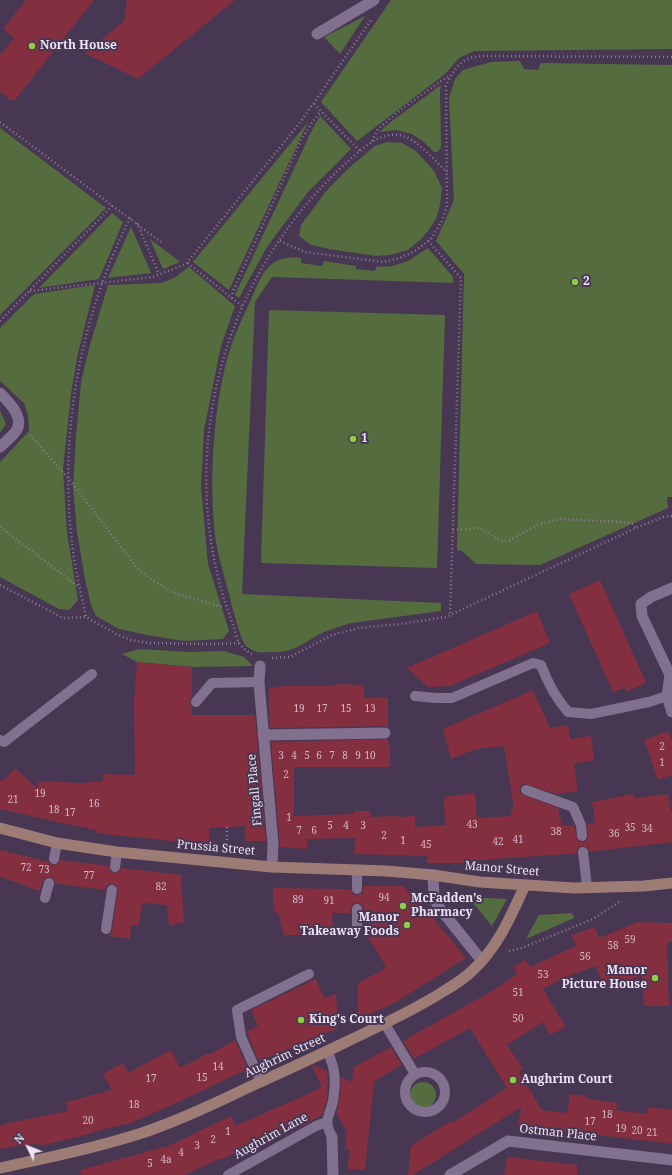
<!DOCTYPE html>
<html>
<head>
<meta charset="utf-8">
<style>
  body { margin:0 }
  #map { position:relative; width:672px; height:1175px; overflow:hidden; background:#483753; font-family:"Noto Serif",serif }
  canvas { display:block }
  .north { position:absolute; left:8px; top:1127px; width:40px; height:40px; -webkit-text-stroke:3px #483753; paint-order:stroke; rotate:313deg; font-size:11px; font-weight:700; line-height:16px; text-align:center; color:#ede3f4 }
  .north::after { content:''; display:block; margin:auto; width:14px; height:18px; background:#ede3f4; clip-path:polygon(50% 0,100% 100%,50% 72%,0 100%) }
</style>
</head>
<body>
<div id="map">
<canvas width="672" height="1175"></canvas>
<div class="north">N</div>
</div>
<script>
const ctx = document.querySelector('canvas').getContext('2d');
ctx.lineJoin = 'round';
function paint(path, color) { ctx.fillStyle = color; ctx.fill(path, 'evenodd'); }
function stroke(path, color, width, dash) { ctx.strokeStyle = color; ctx.lineWidth = width; ctx.lineCap = dash ? 'butt' : 'round'; ctx.setLineDash(dash || []); ctx.stroke(path); }
function write(font, color, halo, rows, align = 'center') {
  ctx.font = font + ' "Noto Serif",serif'; ctx.lineWidth = 4; ctx.setLineDash([]); ctx.textBaseline = 'middle'; ctx.strokeStyle = halo; ctx.fillStyle = color; for (const [text, x, y, turn = 0] of rows) {
    ctx.save(); ctx.translate(x, y); ctx.rotate((+turn || 0) * Math.PI / 180); ctx.textAlign = isNaN(turn) ? turn : align; if (halo) ctx.strokeText(text, 0, 0); ctx.fillText(text, 0, 0); ctx.restore();
  }
}
paint(new Path2D(`
  M 391,0 L 672,0 L 672,49 L 474,51 L 459,58 L 445,74 L 357,141 L 321,102 Z
  M 365,16 L 340,54 L 324,37 Z
  M 520,61 L 524,69 L 538,70 L 541,63 L 672,65 L 672,497 L 667,497 L 668,508 L 540,565 L 476,564 L 462,551 L 457,550 L 464,274 L 436,241 L 454,200 L 449,98 L 455,79 L 463,70 L 491,62 Z
  M 441,85 L 440,91 L 441,148 L 437,152 L 434,152 L 424,142 L 412,134 L 396,130 L 379,132 L 392,121 Z
  M 320,116 L 351,149 L 308,192 L 267,247 L 239,298 L 235,295 L 312,130 Z
  M 308,122 L 229,290 L 193,262 Z
  M 0,128 L 106,208 L 0,315 Z
  M 387,142 L 402,143 L 416,151 L 434,171 L 442,188 L 440,205 L 436,219 L 428,231 L 420,240 L 408,250 L 390,255 L 376,256 L 329,249 L 311,245 L 299,236 L 301,225 L 327,190 L 350,167 L 375,146 Z
  M 112,213 L 123,222 L 99,279 L 39,288 Z
  M 131,227 L 151,273 L 108,278 Z
  M 150,239 L 179,261 L 180,262 L 163,269 Z
  M 428,248 L 453,277 L 453,283 L 272,277 L 255,302 L 242,594 L 441,603 L 441,611 L 351,623 C 341,626 331,629 322,633 C 302,643 294,654 269,652 C 265,652 261,653 257,652 C 254,651 249,649 246,646 C 241,641 232,606 230,598 C 224,574 216,551 214,527 C 210,473 213,419 225,367 C 230,345 240,323 250,302 C 262,275 267,254 301,258 L 301,263 L 322,266 L 324,261 L 356,266 L 356,269 L 375,271 L 376,267 L 393,266 L 408,261 Z
  M 189,267 L 235,306 L 221,346 L 204,430 L 201,487 L 208,564 L 229,631 L 223,639 L 184,641 L 147,635 L 119,629 L 96,616 L 91,605 L 85,579 L 77,532 L 73,487 L 76,436 L 81,382 L 90,345 L 108,285 L 161,283 L 174,278 Z
  M 95,285 L 78,353 L 71,394 L 63,469 L 67,533 L 78,600 L 69,610 L 59,609 L 0,577 L 0,462 L 29,431 L 28,415 L 24,403 L 0,381 L 0,328 L 34,294 Z
  M 269,310 L 445,315 L 437,568 L 261,563 Z
  M 0,410 L 6,424 L 0,433 Z
  M 139,649 L 190,652 L 224,651 L 244,657 L 253,666 L 192,667 L 137,662 L 122,654 Z
  M 468,897 L 507,899 L 492,926 Z
  M 572,913 L 574,918 L 526,939 L 539,915 Z
  M410 1095a13 13 0 1 1 26 0a13 13 0 1 1-26 0Z`), '#556c3f');
paint(new Path2D(`
  M 26,0 L 94,0 L 15,100 L 10,100 L 0,92 L 0,55 L 14,38 L 3,29 Z
  M 127,0 L 235,0 L 138,79 L 85,53 L 124,21 Z
  M 600,580 L 646,683 L 626,692 L 625,688 L 613,692 L 569,594 Z
  M 537,611 L 550,643 L 450,686 L 428,687 L 407,668 Z
  M 137,662 L 192,667 L 192,696 L 190,701 L 190,705 L 192,707 L 192,715 L 255,715 L 266,841 L 245,841 L 245,826 L 209,828 L 209,843 L 189,842 L 189,843 L 96,833 L 97,830 L 61,823 L 0,809 L 0,781 L 5,779 L 15,768 L 37,788 L 39,781 L 81,783 L 103,781 L 103,774 L 135,775 L 134,701 Z
  M 334,684 L 364,685 L 364,698 L 388,697 L 388,727 L 385,726 L 270,728 L 269,715 L 269,688 L 281,687 L 281,686 L 334,686 Z
  M 533,690 L 550,728 L 568,725 L 570,739 L 591,736 L 594,760 L 574,764 L 578,791 L 556,794 L 525,784 L 522,785 L 520,788 L 520,792 L 521,794 L 558,808 L 562,826 L 574,825 L 577,839 L 579,842 L 582,842 L 586,841 L 588,838 L 587,824 L 595,823 L 592,802 L 633,794 L 634,798 L 668,794 L 671,812 L 672,812 L 672,842 L 589,852 L 588,848 L 583,846 L 579,847 L 577,850 L 577,853 L 568,854 L 465,861 L 466,863 L 427,863 L 428,856 L 354,854 L 355,838 L 307,839 L 307,849 L 280,847 L 271,742 L 388,739 L 388,745 L 390,745 L 390,767 L 294,767 L 294,816 L 354,814 L 354,811 L 370,811 L 371,817 L 397,816 L 400,817 L 415,816 L 415,827 L 445,825 L 444,797 L 475,793 L 477,818 L 511,816 L 511,810 L 514,809 L 504,746 L 476,749 L 451,759 L 443,729 Z
  M 668,731 L 672,741 L 672,775 L 658,780 L 644,740 Z
  M 0,850 L 48,862 L 53,865 L 59,863 L 60,860 L 109,866 L 111,872 L 115,873 L 120,871 L 121,868 L 181,875 L 184,922 L 169,926 L 167,905 L 142,903 L 139,925 L 131,926 L 130,939 L 109,936 L 112,930 L 118,891 L 116,885 L 113,884 L 109,884 L 107,886 L 105,890 L 80,887 L 55,883 L 53,878 L 48,877 L 45,878 L 43,881 L 40,891 L 27,887 L 27,886 L 0,877 Z
  M 364,886 L 403,886 L 424,907 L 466,958 L 396,1002 L 357,1020 L 358,983 L 383,970 L 383,969 L 386,967 L 363,929 L 364,909 L 362,905 L 360,903 L 357,903 L 352,905 L 350,913 L 332,913 L 333,930 L 321,930 L 321,936 L 307,938 L 307,935 L 284,935 L 278,913 L 275,913 L 273,903 L 273,888 L 350,889 L 353,894 L 357,895 L 362,893 Z
  M 638,922 L 672,923 L 672,942 L 667,942 L 669,1006 L 644,1006 L 642,975 L 605,990 L 596,966 L 568,976 L 543,989 L 566,1027 L 550,1035 L 543,1022 L 507,1045 L 523,1069 L 519,1072 L 542,1110 L 567,1113 L 570,1094 L 586,1096 L 585,1098 L 617,1103 L 616,1110 L 647,1114 L 648,1107 L 672,1110 L 672,1144 L 518,1125 L 521,1107 L 413,1175 L 408,1175 L 411,1146 L 451,1121 L 452,1123 L 507,1088 L 470,1028 L 414,1059 L 403,1041 L 490,992 L 503,984 L 517,974 L 513,967 L 525,960 L 530,967 L 576,946 L 571,935 L 595,927 L 599,938 Z
  M 316,979 L 324,998 L 336,994 L 338,1028 L 259,1061 L 247,1033 L 248,1032 L 247,1031 L 258,1026 L 251,1010 Z
  M 235,1040 L 248,1069 L 178,1102 L 131,1123 L 101,1130 L 85,1135 L 40,1146 L 40,1143 L 0,1149 L 0,1126 L 4,1125 L 4,1124 L 68,1111 L 66,1102 L 112,1090 L 103,1074 L 123,1063 L 128,1073 L 171,1050 L 180,1068 L 209,1053 L 210,1054 Z
  M 391,1047 L 402,1065 L 374,1081 L 365,1170 L 347,1169 L 350,1150 L 345,1149 L 347,1132 L 336,1113 L 340,1095 L 341,1077 L 352,1082 L 354,1067 Z
  M 313,1065 L 327,1071 L 328,1081 L 327,1100 L 322,1115 L 304,1125 L 268,1139 L 269,1136 L 238,1152 L 222,1159 L 222,1158 L 184,1175 L 81,1175 L 80,1170 L 168,1146 L 231,1116 L 235,1126 L 301,1097 L 322,1087 L 312,1066 Z
  M 507,1157 L 577,1165 L 577,1175 L 504,1175 Z`), '#832f40');
stroke(new Path2D(`
  M 314,104 L 360,151
  M 0,122 L 161,242
  M 372,141 L 378,129 L 399,111 L 441,81 L 451,75
  M 130,218 C 78,321 57,443 74,558 C 77,578 82,598 86,617 L 116,634 L 131,640 L 150,643 L 214,644 L 239,643
  M 137,223 L 159,274
  M 280,241 L 305,252 L 383,262 L 400,258 L 415,251 L 431,239 L 442,221 L 447,206 L 446,86 C 451,75 457,63 468,59 C 472,57 477,57 481,56 L 672,57
  M 428,241 L 461,278 L 450,615
  M 188,263 L 242,306
  M 30,291 L 153,277 L 186,264 L 302,120 L 371,20
  M 232,298 L 233,291 L 301,140 L 311,124 L 321,111
  M 0,321 L 113,205
  M 30,435 L 69,479 L 137,568 L 151,579 L 172,592 L 222,607
  M 0,527 L 80,588
  M 453,530 L 478,528 L 487,532 L 497,539 L 503,542 L 510,540 L 537,525 L 560,519 L 621,522 L 633,524 L 636,528
  M 0,585 L 63,618 L 86,617
  M 252,654 C 247,652 242,647 239,643 C 237,640 236,634 235,631 C 231,619 227,607 223,596 C 207,540 202,482 210,424 C 222,324 271,232 346,163 C 361,150 378,132 400,135 C 416,138 435,161 447,172
  M 272,658 L 290,657 L 332,635 L 359,628 L 400,624 L 446,617 L 636,528 L 663,517 L 672,516
  M 227,827 L 227,848
  M 509,951 L 522,948 L 593,919 L 619,902`), '#8a7c94', 2.5, [1, 3]);
stroke(new Path2D(`
  M 415,696 L 436,698 L 452,698 L 533,663 L 541,665 C 548,684 555,697 568,712 L 591,714 L 649,702 L 667,696
  M 196,702 L 212,683 L 259,682
  M 0,740 L 4,742 L 92,674
  M 526,790 L 573,807 L 581,825 L 582,836
  M 583,852 L 587,887
  M 54,859 L 57,843
  M 115,867 L 117,852
  M 357,871 L 357,889
  M 45,898 L 49,883
  M 357,909 L 357,929
  M 106,929 L 112,890
  M 385,1024 L 415,1074
  M 327,1051 C 336,1069 336,1081 333,1101 C 329,1119 323,1119 332,1137
  M405 1092a20 20 0 1 1 40 0a20 20 0 1 1-40 0Z
  M 261,1082 L 241,1037 L 237,1010 L 309,974
  M 228,1175 L 316,1126 L 327,1122`), '#82708f', 10);
stroke(new Path2D(`
  M 317,34 L 374,0
  M 0,393 C 9,402 25,418 16,431 C 12,437 5,442 0,447`), '#82708f', 11);
stroke(new Path2D(`
  M 672,588 L 651,597 L 641,604 L 642,616 L 670,675 L 667,696 L 672,712
  M 260,666 L 259,682 L 273,844 L 272,867
  M 263,735 L 385,733
  M 433,875 L 434,897 L 438,906 L 482,961
  M 332,1137 L 333,1175
  M 450,1175 L 508,1141 L 672,1160`), '#82708f', 11);
stroke(new Path2D(`
  M 0,828 L 57,843 L 117,852 L 272,867 L 387,871 L 433,875 L 480,882 L 574,888 L 644,886 L 672,883
  M 0,1168 C 47,1158 95,1148 142,1133 C 178,1121 212,1105 247,1088 C 280,1073 313,1058 346,1042 C 379,1026 413,1011 444,991 C 454,985 464,979 472,971 C 498,947 511,916 525,885`), '#9d7c76', 11);
for (const [x, y, r, color] of [
  [32,46,4,"#8ece43"],
  [575,282,4,"#8ece43"],
  [353,439,4,"#8ece43"],
  [403,906,4,"#8ece43"],
  [407,925,4,"#8ece43"],
  [655,978,4,"#8ece43"],
  [301,1020,4,"#8ece43"],
  [513,1080,4,"#8ece43"]
]) { const dot = new Path2D(); dot.arc(x, y, r, 0, 2 * Math.PI); ctx.fillStyle = color; ctx.fill(dot); stroke(dot, '#483753', 1.5); }
write('10px', '#d2b6c7', null, [
  ["19",299,709],
  ["17",322,709],
  ["15",346,709],
  ["13",370,709],
  ["2",662,747],
  ["3",281,756],
  ["4",294,756],
  ["5",307,756],
  ["6",319,756],
  ["7",332,756],
  ["8",345,756],
  ["9",358,756],
  ["10",370,756],
  ["1",662,763],
  ["2",286,775],
  ["19",40,794],
  ["21",13,800],
  ["16",94,804],
  ["18",54,810],
  ["17",70,813],
  ["1",289,818],
  ["43",472,825],
  ["5",330,826],
  ["4",346,826],
  ["3",363,826],
  ["35",630,828],
  ["34",647,829],
  ["7",299,831],
  ["6",314,831],
  ["38",556,832],
  ["36",614,834],
  ["2",384,836],
  ["41",518,840],
  ["1",403,841],
  ["42",498,842],
  ["45",426,845],
  ["72",26,868],
  ["73",44,870],
  ["77",89,876],
  ["82",161,887],
  ["94",384,898],
  ["89",298,900],
  ["91",329,901],
  ["59",630,940],
  ["58",613,946],
  ["56",585,957],
  ["53",543,975],
  ["51",518,993],
  ["50",518,1019],
  ["14",218,1067],
  ["15",202,1078],
  ["17",151,1079],
  ["18",134,1105],
  ["18",607,1115],
  ["20",88,1121],
  ["17",590,1122],
  ["19",621,1129],
  ["20",637,1131],
  ["1",228,1132],
  ["21",652,1133],
  ["2",213,1140],
  ["3",197,1146],
  ["4",181,1153],
  ["4a",166,1160],
  ["5",150,1164]
]);
write('bold 12px', '#ede3f4', '#483753', [
  ["North House",40,46],
  ["2",583,282],
  ["1",361,439],
  ["McFadden's",411,899],
  ["Pharmacy",411,913],
  ["Manor",399,918,"right"],
  ["Takeaway Foods",399,932,"right"],
  ["Manor",647,971,"right"],
  ["Picture House",647,985,"right"],
  ["King's Court",309,1020],
  ["Aughrim Court",521,1080]
], 'left');
write('12px', '#ede3f4', '#483753', [
  ["Fingall Place",255,790,-95],
  ["Prussia Street",216,848,5],
  ["Manor Street",502,869,5],
  ["Aughrim Street",285,1056,-25],
  ["Ostman Place",558,1133,6],
  ["Aughrim Lane",271,1136,-29]
]);
</script>
</body>
</html>
